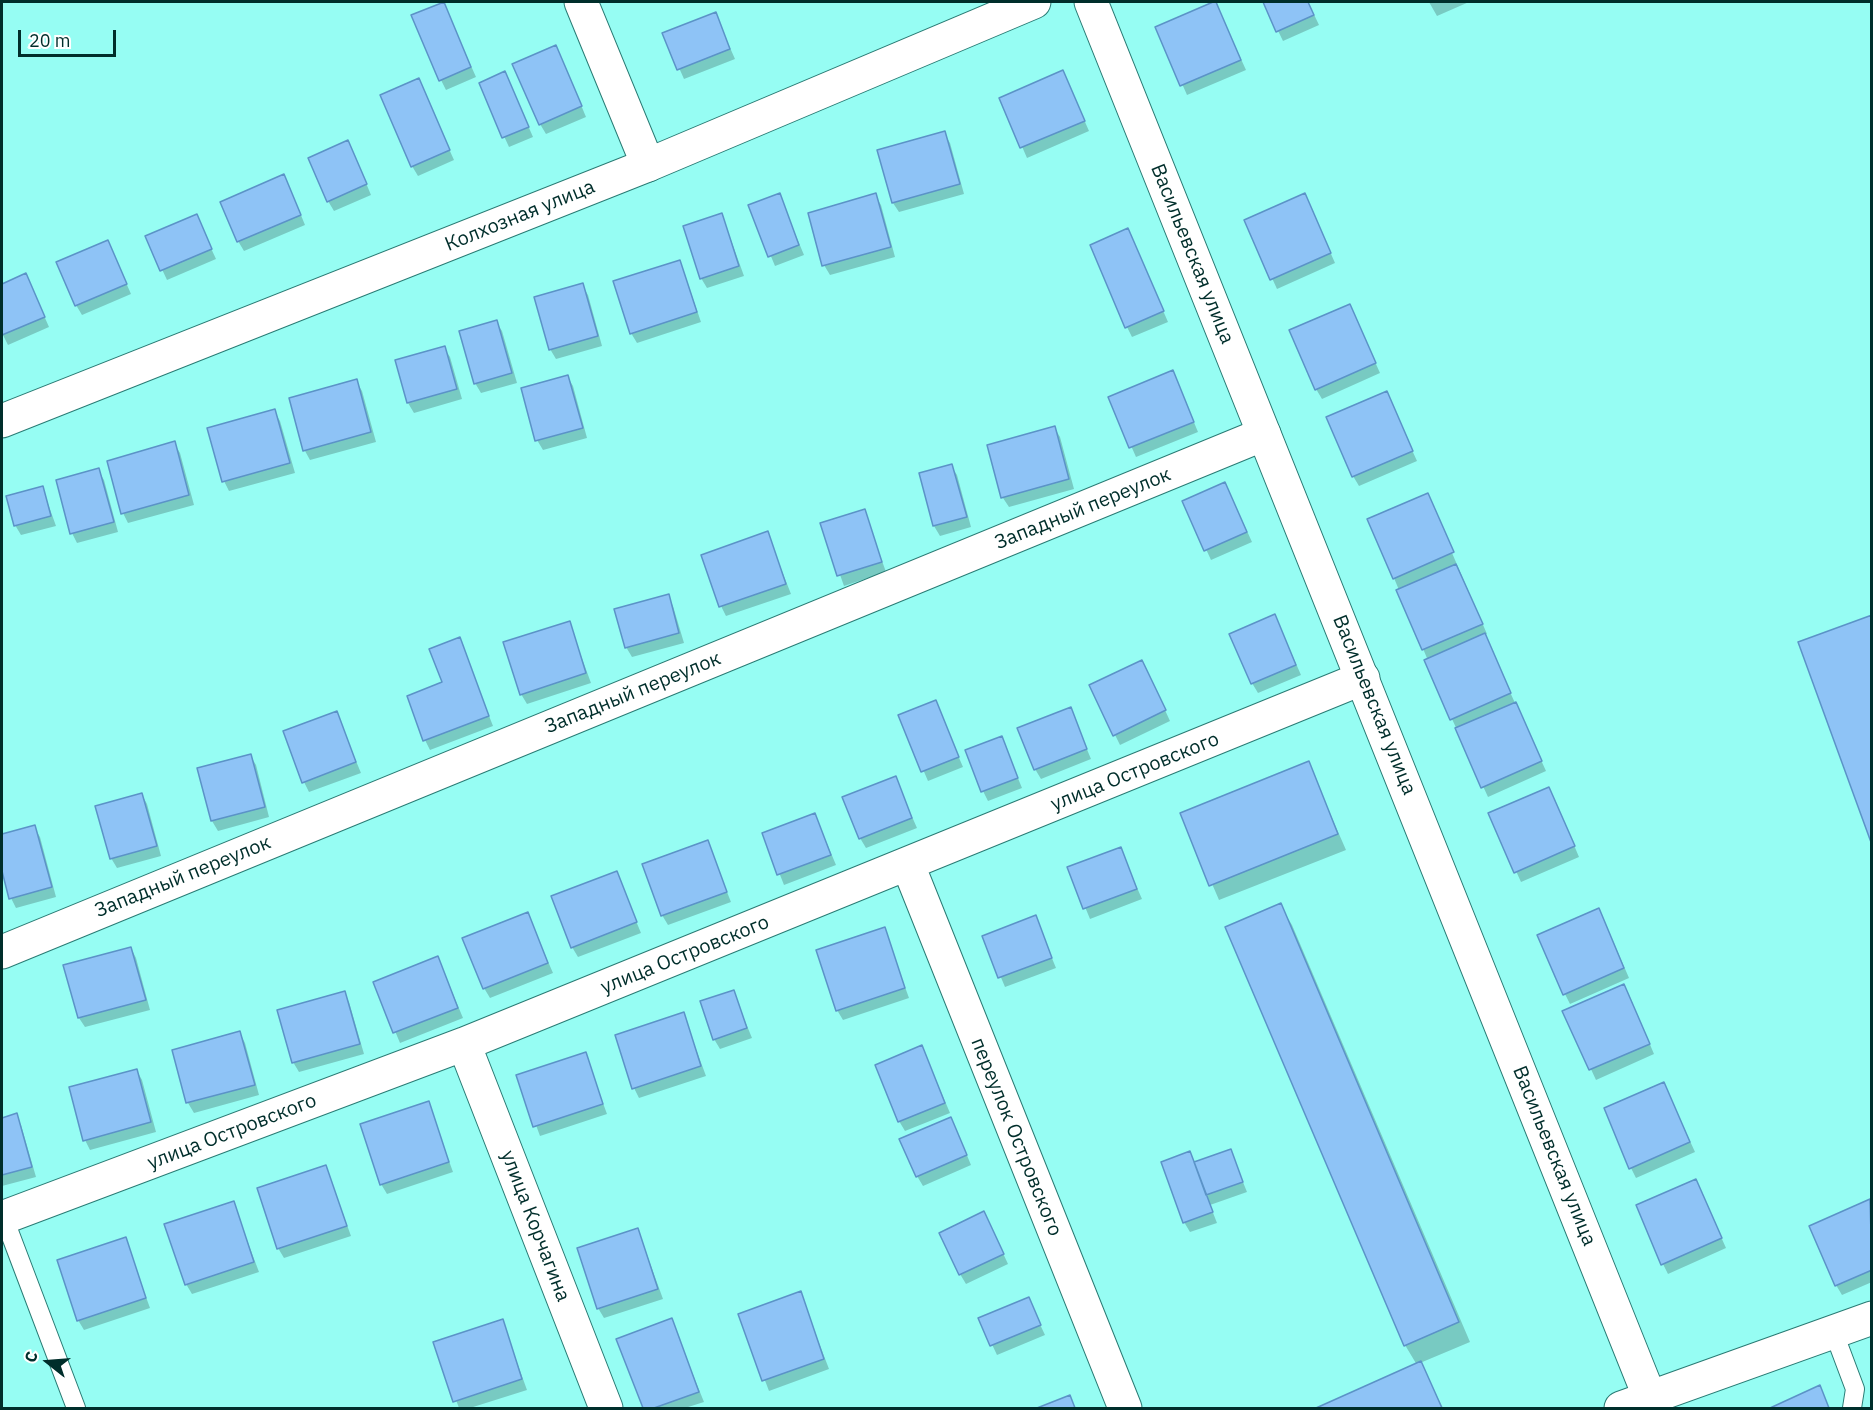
<!DOCTYPE html>
<html>
<head>
<meta charset="utf-8">
<style>
  body { margin:0 }
  #map { position:relative; width:1873px; height:1410px; overflow:hidden; background:#96fdf3; font-family:"IBM Plex Sans",sans-serif }
  canvas { display:block }
  .frame { position:absolute; inset:0; border:3px solid #002e2b; pointer-events:none }
  .north { position:absolute; left:18px; top:1332px; width:60px; height:60px; -webkit-text-stroke:4px #fff; paint-order:stroke; rotate:287deg; font-size:16px; font-weight:700; line-height:24px; text-align:center; color:#002e2b }
  .north::after { content:''; display:block; margin:auto; width:21px; height:27px; background:#002e2b; clip-path:polygon(50% 0,100% 100%,50% 72%,0 100%) }
  .scale { position:absolute; left:18px; top:30px; width:98px; height:27px; box-sizing:border-box; border:3px solid #002e2b; border-top:0; padding-left:8px; font-size:18px; line-height:21px; white-space:nowrap; color:#002e2b; -webkit-text-stroke:4px #fff; paint-order:stroke }
</style>
</head>
<body>
<div id="map">
<canvas width="1873" height="1410"></canvas>
<div class="frame"></div>
<div class="north">С</div>
<div class="scale">20 m</div>
</div>
<script>
const ctx = document.querySelector('canvas').getContext('2d');
ctx.lineJoin = 'round';
function paint(path, color) { ctx.fillStyle = color; ctx.fill(path, 'evenodd'); }
function stroke(path, color, width, dash) { ctx.strokeStyle = color; ctx.lineWidth = width; ctx.lineCap = dash ? 'butt' : 'round'; ctx.setLineDash(dash || []); ctx.stroke(path); }
function write(font, color, halo, rows, align = 'center') {
  ctx.font = font + ' "IBM Plex Sans",sans-serif'; ctx.lineWidth = 5; ctx.setLineDash([]); ctx.textBaseline = 'middle'; ctx.strokeStyle = halo; ctx.fillStyle = color; for (const [text, x, y, turn = 0] of rows) {
    ctx.save(); ctx.translate(x, y); ctx.rotate((+turn || 0) * Math.PI / 180); ctx.textAlign = isNaN(turn) ? turn : align; if (halo) ctx.strokeText(text, 0, 0); ctx.fillText(text, 0, 0); ctx.restore();
  }
}
paint(new Path2D(`
  M 1215,2 L 1246,70 L 1187,95 L 1157,27 Z
  M 1264,2 L 1308,2 L 1319,25 L 1283,41 Z
  M 1429,2 L 1469,2 L 1437,16 Z
  M 443,3 L 476,77 L 446,90 L 441,80 Z
  M 715,14 L 735,59 L 684,79 L 664,34 Z
  M 561,57 L 586,117 L 546,134 L 540,124 Z
  M 1063,72 L 1089,131 L 1027,158 L 1001,98 Z
  M 505,73 L 533,137 L 509,147 L 480,84 Z
  M 418,80 L 454,160 L 418,176 L 412,166 Z
  M 944,133 L 950,143 L 964,194 L 899,212 L 893,203 Z
  M 353,152 L 371,195 L 334,211 L 328,201 Z
  M 289,186 L 305,225 L 244,251 L 238,241 Z
  M 779,195 L 804,255 L 775,266 L 750,206 Z
  M 875,195 L 881,205 L 895,257 L 830,275 L 824,265 Z
  M 1305,195 L 1335,263 L 1277,289 L 1246,221 Z
  M 722,215 L 744,276 L 707,288 L 701,278 Z
  M 196,216 L 216,259 L 167,280 L 147,237 Z
  M 1128,230 L 1168,322 L 1132,337 L 1127,327 Z
  M 108,242 L 131,294 L 82,315 L 76,305 Z
  M 680,261 L 701,322 L 637,343 L 631,333 Z
  M 26,275 L 49,327 L 8,345 L 2,333 L 2,285 Z
  M 582,285 L 588,295 L 602,346 L 556,359 L 550,349 Z
  M 1350,306 L 1380,373 L 1322,399 L 1316,389 Z
  M 496,322 L 502,331 L 517,383 L 481,393 L 475,383 Z
  M 444,348 L 450,357 L 462,399 L 414,413 L 408,403 L 397,361 Z
  M 1173,372 L 1198,432 L 1136,457 L 1110,398 Z
  M 567,376 L 573,386 L 587,438 L 543,450 L 537,440 Z
  M 356,381 L 362,391 L 376,442 L 310,460 L 305,451 L 291,399 Z
  M 1386,393 L 1417,461 L 1359,486 L 1353,476 Z
  M 274,411 L 280,421 L 295,473 L 229,491 L 224,481 Z
  M 1054,427 L 1060,437 L 1074,489 L 1009,507 L 1003,498 L 989,446 Z
  M 174,443 L 180,453 L 194,505 L 128,523 L 123,513 Z
  M 951,466 L 957,475 L 971,527 L 940,536 L 934,526 L 920,474 Z
  M 98,470 L 104,480 L 118,532 L 77,543 L 72,533 Z
  M 1225,483 L 1252,542 L 1211,560 L 1184,501 Z
  M 42,487 L 56,526 L 21,535 L 15,525 Z
  M 1427,495 L 1487,634 L 1484,635 L 1546,771 L 1488,797 L 1452,719 L 1394,578 Z
  M 864,511 L 886,572 L 844,586 L 822,524 Z
  M 767,533 L 791,594 L 726,616 L 721,606 Z
  M 668,596 L 673,606 L 684,643 L 632,657 L 626,647 Z
  M 1275,616 L 1301,675 L 1258,693 L 1252,683 Z
  M 569,623 L 591,683 L 527,704 L 521,694 Z
  M 459,639 L 493,726 L 430,750 L 425,740 Z
  M 1147,671 L 1170,721 L 1120,745 L 1091,686 Z
  M 935,702 L 963,767 L 928,781 L 900,716 Z
  M 1070,709 L 1091,759 L 1041,779 L 1035,769 Z
  M 336,713 L 361,773 L 309,792 L 304,782 Z
  M 1001,737 L 1022,788 L 988,801 L 983,791 Z
  M 250,755 L 256,765 L 269,817 L 218,831 L 212,821 L 198,769 Z
  M 1308,763 L 1346,850 L 1219,900 L 1182,814 Z
  M 895,778 L 917,828 L 866,848 L 860,838 Z
  M 142,795 L 147,804 L 161,856 L 117,868 L 111,858 Z
  M 1554,798 L 1579,857 L 1521,882 L 1490,814 Z
  M 815,815 L 836,865 L 784,885 L 764,834 Z
  M 34,827 L 40,837 L 56,897 L 16,908 L 11,898 L 2,865 L 2,836 Z
  M 707,842 L 731,902 L 668,925 L 662,915 Z
  M 1120,849 L 1142,899 L 1090,919 L 1069,868 Z
  M 616,873 L 641,933 L 578,957 L 572,947 Z
  M 1280,905 L 1292,925 L 1470,1342 L 1420,1363 L 1443,1408 L 1320,1408 L 1417,1365 L 1405,1345 Z
  M 527,913 L 553,973 L 490,998 L 484,988 Z
  M 1035,917 L 1056,968 L 1005,987 L 984,937 Z
  M 1604,920 L 1629,978 L 1570,1004 L 1565,994 Z
  M 884,929 L 909,998 L 843,1020 L 837,1010 Z
  M 131,948 L 136,958 L 150,1010 L 85,1027 L 79,1018 Z
  M 438,958 L 463,1018 L 400,1043 L 375,983 Z
  M 344,992 L 349,1002 L 364,1054 L 299,1072 L 293,1062 Z
  M 733,992 L 752,1038 L 720,1049 L 714,1039 Z
  M 1629,995 L 1654,1054 L 1596,1080 L 1564,1011 Z
  M 683,1014 L 706,1076 L 639,1098 L 634,1088 Z
  M 240,1033 L 245,1043 L 259,1095 L 194,1113 L 188,1103 L 174,1051 Z
  M 922,1047 L 950,1113 L 905,1131 L 899,1121 Z
  M 585,1054 L 607,1114 L 540,1136 L 518,1076 Z
  M 137,1071 L 142,1080 L 156,1132 L 90,1150 L 85,1140 Z
  M 1664,1084 L 1695,1152 L 1636,1178 L 1631,1168 Z
  M 428,1103 L 453,1172 L 387,1194 L 381,1184 Z
  M 16,1115 L 21,1125 L 36,1177 L 2,1186 L 2,1119 Z
  M 956,1129 L 971,1165 L 923,1186 L 917,1176 Z
  M 1230,1150 L 1247,1192 L 1210,1205 L 1217,1223 L 1190,1232 L 1184,1222 L 1190,1153 L 1195,1163 Z
  M 326,1167 L 351,1236 L 284,1258 L 278,1248 Z
  M 1696,1181 L 1726,1248 L 1668,1274 L 1663,1264 Z
  M 1869,1201 L 1872,1205 L 1872,1282 L 1842,1295 L 1836,1285 Z
  M 233,1203 L 259,1272 L 192,1294 L 186,1284 Z
  M 989,1223 L 1008,1264 L 966,1284 L 960,1274 Z
  M 638,1230 L 663,1299 L 604,1318 L 598,1308 Z
  M 125,1239 L 150,1308 L 84,1330 L 78,1320 Z
  M 800,1293 L 829,1369 L 769,1391 L 740,1315 Z
  M 1028,1299 L 1045,1335 L 997,1355 L 980,1319 Z
  M 671,1320 L 704,1402 L 685,1408 L 644,1408 L 618,1340 Z
  M 502,1321 L 527,1390 L 470,1408 L 459,1408 L 435,1343 Z
  M 1819,1387 L 1829,1408 L 1772,1408 Z
  M 1069,1397 L 1076,1408 L 1041,1408 Z`), '#0003');
const building = new Path2D(`
  M 444,2 L 471,67 L 439,81 L 411,15 Z
  M 1213,2 L 1216,2 L 1241,60 L 1180,86 L 1155,27 Z
  M 1263,2 L 1308,2 L 1314,15 L 1276,32 Z
  M 716,12 L 730,49 L 677,70 L 662,33 Z
  M 556,45 L 582,106 L 539,125 L 512,64 Z
  M 1063,70 L 1085,121 L 1020,148 L 999,98 Z
  M 505,71 L 529,127 L 502,138 L 479,83 Z
  M 419,78 L 450,150 L 411,167 L 380,95 Z
  M 945,131 L 960,184 L 892,203 L 877,150 Z
  M 348,140 L 367,184 L 327,202 L 308,158 Z
  M 284,174 L 301,215 L 237,242 L 220,202 Z
  M 780,193 L 799,245 L 768,257 L 748,205 Z
  M 876,193 L 891,247 L 822,266 L 808,213 Z
  M 1305,193 L 1331,253 L 1270,280 L 1244,220 Z
  M 722,213 L 739,266 L 700,279 L 683,226 Z
  M 197,214 L 212,249 L 160,271 L 145,236 Z
  M 1128,228 L 1164,311 L 1125,328 L 1090,245 Z
  M 108,240 L 127,284 L 75,306 L 56,262 Z
  M 680,260 L 697,312 L 630,334 L 613,281 Z
  M 26,273 L 45,317 L 2,335 L 2,284 Z
  M 583,283 L 598,336 L 549,350 L 534,297 Z
  M 1350,304 L 1376,363 L 1315,390 L 1289,330 Z
  M 497,320 L 512,373 L 474,384 L 459,331 Z
  M 445,346 L 457,389 L 407,403 L 395,360 Z
  M 1173,370 L 1194,422 L 1129,448 L 1108,397 Z
  M 568,375 L 583,428 L 535,441 L 521,388 Z
  M 357,379 L 371,432 L 303,451 L 289,398 Z
  M 1387,391 L 1413,451 L 1352,477 L 1326,417 Z
  M 275,409 L 290,463 L 222,482 L 207,428 Z
  M 1055,426 L 1069,479 L 1001,498 L 987,445 Z
  M 175,441 L 189,495 L 121,514 L 107,461 Z
  M 952,464 L 967,517 L 933,526 L 919,473 Z
  M 99,468 L 114,522 L 70,534 L 56,480 Z
  M 1225,482 L 1247,532 L 1204,551 L 1182,501 Z
  M 43,486 L 51,516 L 14,526 L 6,496 Z
  M 1428,493 L 1454,552 L 1393,579 L 1367,519 Z
  M 865,509 L 882,562 L 837,576 L 820,523 Z
  M 768,531 L 786,584 L 719,607 L 701,555 Z
  M 1456,564 L 1483,624 L 1422,650 L 1396,590 Z
  M 669,594 L 679,633 L 625,648 L 614,609 Z
  M 1275,614 L 1296,665 L 1251,684 L 1229,634 Z
  M 1872,615 L 1872,845 L 1798,642 Z
  M 570,621 L 586,673 L 520,695 L 503,642 Z
  M 1485,633 L 1511,693 L 1450,720 L 1424,660 Z
  M 460,637 L 489,716 L 423,741 L 407,696 L 442,682 L 429,649 Z
  M 1142,660 L 1166,710 L 1113,736 L 1089,685 Z
  M 936,700 L 959,757 L 921,772 L 898,715 Z
  M 1516,702 L 1542,761 L 1481,788 L 1455,728 Z
  M 1071,707 L 1087,749 L 1034,770 L 1017,728 Z
  M 337,711 L 356,762 L 302,783 L 283,731 Z
  M 1002,736 L 1018,778 L 981,792 L 965,750 Z
  M 251,754 L 265,807 L 211,821 L 197,768 Z
  M 1309,761 L 1338,834 L 1209,886 L 1180,813 Z
  M 896,776 L 912,818 L 859,839 L 842,797 Z
  M 1549,787 L 1575,846 L 1514,873 L 1488,813 Z
  M 142,793 L 157,846 L 110,859 L 95,806 Z
  M 815,813 L 831,855 L 777,875 L 762,833 Z
  M 35,825 L 52,887 L 9,899 L 2,871 L 2,834 Z
  M 708,840 L 727,892 L 661,916 L 642,864 Z
  M 1121,847 L 1137,889 L 1083,909 L 1067,867 Z
  M 617,871 L 637,922 L 571,948 L 551,896 Z
  M 1281,903 L 1459,1322 L 1404,1346 L 1225,927 Z
  M 1599,908 L 1624,968 L 1563,995 L 1537,935 Z
  M 528,912 L 548,963 L 483,989 L 462,938 Z
  M 1036,915 L 1052,958 L 998,978 L 982,936 Z
  M 885,927 L 905,988 L 836,1011 L 816,950 Z
  M 131,947 L 146,1000 L 78,1018 L 63,965 Z
  M 438,956 L 458,1008 L 393,1033 L 373,982 Z
  M 1624,984 L 1650,1044 L 1589,1070 L 1562,1011 Z
  M 734,990 L 747,1028 L 713,1040 L 700,1001 Z
  M 345,991 L 360,1044 L 292,1063 L 277,1010 Z
  M 684,1012 L 701,1066 L 632,1089 L 615,1035 Z
  M 240,1031 L 255,1085 L 186,1103 L 172,1050 Z
  M 922,1045 L 945,1103 L 898,1122 L 875,1065 Z
  M 586,1052 L 603,1104 L 533,1127 L 516,1075 Z
  M 137,1069 L 151,1122 L 83,1141 L 69,1087 Z
  M 1664,1082 L 1690,1142 L 1629,1169 L 1604,1108 Z
  M 429,1101 L 449,1162 L 380,1185 L 360,1124 Z
  M 17,1113 L 32,1167 L 2,1175 L 2,1118 Z
  M 951,1117 L 967,1155 L 916,1177 L 899,1139 Z
  M 1231,1149 L 1243,1182 L 1206,1195 L 1194,1162 Z
  M 1190,1151 L 1213,1212 L 1183,1223 L 1161,1162 Z
  M 326,1165 L 347,1226 L 277,1249 L 257,1188 Z
  M 1696,1179 L 1722,1238 L 1661,1265 L 1636,1205 Z
  M 1870,1199 L 1872,1270 L 1835,1286 L 1809,1226 Z
  M 234,1201 L 254,1262 L 185,1285 L 164,1224 Z
  M 984,1211 L 1004,1254 L 959,1275 L 939,1233 Z
  M 638,1228 L 658,1289 L 597,1309 L 577,1248 Z
  M 126,1237 L 146,1298 L 77,1321 L 57,1260 Z
  M 801,1291 L 824,1359 L 762,1381 L 738,1314 Z
  M 1029,1297 L 1041,1325 L 990,1346 L 978,1318 Z
  M 672,1318 L 699,1392 L 654,1408 L 643,1408 L 616,1339 Z
  M 503,1319 L 522,1379 L 453,1402 L 433,1342 Z
  M 1421,1361 L 1442,1408 L 1316,1408 Z
  M 1820,1385 L 1829,1408 L 1770,1408 Z
  M 1070,1395 L 1075,1408 L 1037,1408 Z`);
paint(building, '#8ec3f6');
stroke(building, '#5b93c7', 1.5);
const service = new Path2D(`
  M 4,1218 L 76,1408
  M 1834,1333 L 1855,1389 L 1852,1408`);
const minor = new Path2D(`
  M 581,2 L 648,165
  M 908,865 L 1125,1408
  M 2,952 L 1264,434
  M 464,1044 L 606,1408
  M 2,1218 L 464,1044 L 1363,678`);
const tertiary = new Path2D(`
  M 1621,1408 L 1872,1318`);
const secondary = new Path2D(`
  M 1091,2 L 1654,1408
  M 2,421 L 648,165 L 1034,2`);
stroke(service, '#297b74', 20);
stroke(minor, '#297b74', 35);
stroke(tertiary, '#297b74', 35);
stroke(secondary, '#297b74', 35);
stroke(service, '#fff', 18);
stroke(minor, '#fff', 33);
stroke(tertiary, '#fff', 33);
stroke(secondary, '#fff', 33);
write('20px', '#002e2b', '#fff', [
  ["Колхозная улица",520,216,-22],
  ["Васильевская улица",1192,254,68],
  ["Западный переулок",1083,509,-22],
  ["Западный переулок",633,693,-22],
  ["Васильевская улица",1374,705,68],
  ["улица Островского",1135,772,-22],
  ["Западный переулок",183,877,-22],
  ["улица Островского",685,955,-22],
  ["улица Островского",232,1132,-21],
  ["переулок Островского",1016,1137,68],
  ["Васильевская улица",1554,1156,68],
  ["улица Корчагина",535,1226,69]
]);
</script>
</body>
</html>
